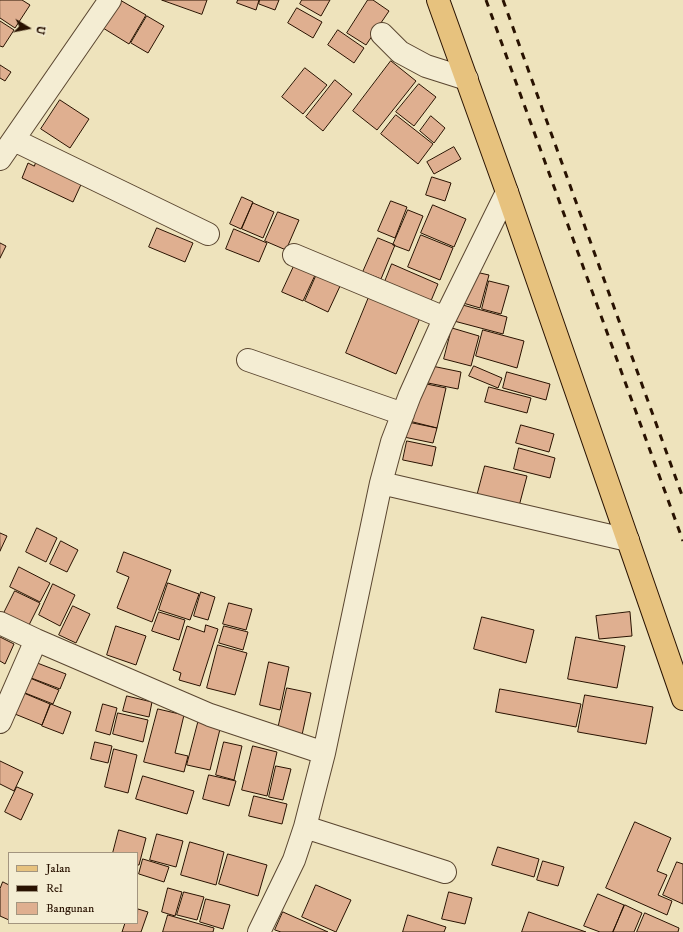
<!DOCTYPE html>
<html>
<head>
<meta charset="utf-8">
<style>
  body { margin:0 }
  #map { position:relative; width:683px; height:932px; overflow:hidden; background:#eee3bc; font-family:"IM FELL DW Pica",serif }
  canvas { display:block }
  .legend { position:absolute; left:8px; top:852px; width:130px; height:72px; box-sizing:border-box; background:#f4edd3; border:1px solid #a3957f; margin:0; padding:5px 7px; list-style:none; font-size:12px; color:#291201 }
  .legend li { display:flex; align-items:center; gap:8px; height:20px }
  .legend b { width:20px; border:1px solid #a3957f }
  .north { position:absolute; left:8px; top:8px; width:40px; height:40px; -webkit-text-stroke:3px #f4edd3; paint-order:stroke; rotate:100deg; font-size:11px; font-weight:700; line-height:16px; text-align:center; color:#291201 }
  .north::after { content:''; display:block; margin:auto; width:14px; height:18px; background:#291201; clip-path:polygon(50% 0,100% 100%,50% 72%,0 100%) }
</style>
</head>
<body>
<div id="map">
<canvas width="683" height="932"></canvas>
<ul class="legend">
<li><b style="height:5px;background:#e7c27e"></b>Jalan</li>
<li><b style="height:5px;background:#291201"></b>Rel</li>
<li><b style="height:11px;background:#dfaf90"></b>Bangunan</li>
</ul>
<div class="north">U</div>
</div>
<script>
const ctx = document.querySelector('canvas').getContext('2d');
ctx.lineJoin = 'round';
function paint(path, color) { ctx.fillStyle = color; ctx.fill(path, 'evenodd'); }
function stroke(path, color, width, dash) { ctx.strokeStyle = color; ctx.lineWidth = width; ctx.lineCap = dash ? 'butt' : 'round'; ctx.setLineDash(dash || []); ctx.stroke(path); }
const building = new Path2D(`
  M 0,0 L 22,0 L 30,5 L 15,28 L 0,18 Z
  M 120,0 L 146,15 L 129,44 L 103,28 Z
  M 162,0 L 207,0 L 202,14 Z
  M 238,0 L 259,0 L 256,10 L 237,3 Z
  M 260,0 L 279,0 L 275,10 L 259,4 Z
  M 302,0 L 330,0 L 321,16 L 300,4 Z
  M 368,0 L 373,0 L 389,11 L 366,45 L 347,33 Z
  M 297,8 L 322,22 L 313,38 L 288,23 Z
  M 147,16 L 164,26 L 148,53 L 131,43 Z
  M 0,21 L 14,30 L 3,47 L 0,46 Z
  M 338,30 L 364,48 L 354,63 L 328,45 Z
  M 391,61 L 416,81 L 377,130 L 353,111 Z
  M 0,65 L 11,72 L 5,81 L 0,78 Z
  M 305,68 L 327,85 L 303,114 L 282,97 Z
  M 335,80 L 352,94 L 323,131 L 306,117 Z
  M 419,84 L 436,97 L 414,126 L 396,112 Z
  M 60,100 L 89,119 L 70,148 L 41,129 Z
  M 396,115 L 433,144 L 418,164 L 381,134 Z
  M 431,116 L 445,128 L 434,143 L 420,131 Z
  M 454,147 L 461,159 L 434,174 L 427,162 Z
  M 38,157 L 84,178 L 73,202 L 22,178 L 28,163 L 34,166 Z
  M 432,177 L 451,183 L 445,201 L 426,195 Z
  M 242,197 L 253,202 L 241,229 L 230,224 Z
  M 391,201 L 407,207 L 395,238 L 378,231 Z
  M 253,203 L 274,212 L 263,238 L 242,229 Z
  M 433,205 L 466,219 L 454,247 L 421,233 Z
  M 408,210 L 423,216 L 409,251 L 393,245 Z
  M 278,212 L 299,220 L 286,250 L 265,241 Z
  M 157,228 L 193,243 L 185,262 L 149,247 Z
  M 234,229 L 267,243 L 259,262 L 226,249 Z
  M 421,235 L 453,248 L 440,280 L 408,267 Z
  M 378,238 L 395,245 L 381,279 L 363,272 Z
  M 0,243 L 6,246 L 0,258 Z
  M 295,264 L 316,273 L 303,301 L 282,292 Z
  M 392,264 L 438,284 L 428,308 L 382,289 Z
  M 471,271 L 489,275 L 480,308 L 463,303 Z
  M 317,274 L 341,284 L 328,312 L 305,301 Z
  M 489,281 L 509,286 L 501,314 L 482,309 Z
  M 369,297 L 420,318 L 396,374 L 346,353 Z
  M 459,304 L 507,317 L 503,334 L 454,321 Z
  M 452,328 L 479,336 L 471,366 L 444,359 Z
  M 483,330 L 524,341 L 517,368 L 476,356 Z
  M 427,365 L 461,372 L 458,389 L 423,382 Z
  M 474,366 L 502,378 L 498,388 L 469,376 Z
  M 507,372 L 550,384 L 546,400 L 503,388 Z
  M 417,382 L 446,388 L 437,428 L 409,421 Z
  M 489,387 L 531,398 L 527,413 L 485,402 Z
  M 403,421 L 437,428 L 433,443 L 399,436 Z
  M 521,425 L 554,434 L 549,452 L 516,443 Z
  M 407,441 L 436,447 L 432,466 L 403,460 Z
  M 519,448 L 555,458 L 550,478 L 514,469 Z
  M 485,466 L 527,476 L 518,510 L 476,500 Z
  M 37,528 L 57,538 L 46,562 L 26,552 Z
  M 0,533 L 7,536 L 0,551 Z
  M 61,541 L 78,550 L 67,572 L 50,564 Z
  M 124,552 L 171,570 L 152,622 L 117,608 L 129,577 L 117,572 Z
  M 19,567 L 50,583 L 40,602 L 10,587 Z
  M 168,583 L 199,594 L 190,620 L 159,610 Z
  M 53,584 L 75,595 L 60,626 L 39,615 Z
  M 15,591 L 40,603 L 29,625 L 4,613 Z
  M 201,592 L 215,597 L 208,620 L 194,616 Z
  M 229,603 L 252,609 L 246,630 L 223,624 Z
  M 73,606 L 90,614 L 76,643 L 59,635 Z
  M 159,612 L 185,620 L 179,640 L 152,631 Z
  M 630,612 L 632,636 L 599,639 L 596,616 Z
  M 482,617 L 534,630 L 526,663 L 474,649 Z
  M 206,625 L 218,629 L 200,686 L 179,680 L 181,673 L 173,670 L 187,626 L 204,632 Z
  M 116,626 L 146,636 L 136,665 L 107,655 Z
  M 224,626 L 248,632 L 243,650 L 219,643 Z
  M 0,637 L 14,644 L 5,664 L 0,661 Z
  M 576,637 L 625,646 L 617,688 L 568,679 Z
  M 218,645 L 247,653 L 235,695 L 207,688 Z
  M 32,661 L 66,674 L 60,689 L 26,676 Z
  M 269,662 L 289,667 L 280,710 L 260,705 Z
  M 25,676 L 59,690 L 53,704 L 20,691 Z
  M 287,688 L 311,693 L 302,735 L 278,729 Z
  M 500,689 L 581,704 L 576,727 L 496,712 Z
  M 19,691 L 50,704 L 42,725 L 10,712 Z
  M 585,695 L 653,707 L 646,744 L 578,732 Z
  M 127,696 L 152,702 L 149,717 L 123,711 Z
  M 51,704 L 71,712 L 63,734 L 42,726 Z
  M 103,704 L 117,708 L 110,735 L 96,731 Z
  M 158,709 L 184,715 L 175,753 L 188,756 L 184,772 L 144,762 Z
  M 118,713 L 148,720 L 143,742 L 113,734 Z
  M 199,719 L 221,725 L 210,770 L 187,765 Z
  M 95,742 L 112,746 L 108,763 L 91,759 Z
  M 224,742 L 242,746 L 234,780 L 216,775 Z
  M 253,746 L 277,752 L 267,796 L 242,790 Z
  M 114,749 L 137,755 L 128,793 L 105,787 Z
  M 0,761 L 23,772 L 14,791 L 0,784 Z
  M 276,766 L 291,769 L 283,800 L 269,797 Z
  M 209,775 L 236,781 L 229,806 L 203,799 Z
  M 143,776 L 194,791 L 187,814 L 136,799 Z
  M 17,787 L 33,794 L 21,820 L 5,812 Z
  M 254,796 L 287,804 L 282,824 L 249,816 Z
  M 635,822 L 671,838 L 657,871 L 667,875 L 658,895 L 672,901 L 667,915 L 606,888 Z
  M 119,830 L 146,838 L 139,865 L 137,865 L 137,853 L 113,853 Z
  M 157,834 L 183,841 L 176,867 L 150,860 Z
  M 190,842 L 224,852 L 216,885 L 181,875 Z
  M 498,847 L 539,859 L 534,877 L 492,865 Z
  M 228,854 L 267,865 L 258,896 L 219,884 Z
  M 143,859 L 169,867 L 164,882 L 139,874 Z
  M 543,861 L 564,867 L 558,886 L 537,880 Z
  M 677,862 L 683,864 L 683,904 L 663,895 Z
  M 3,882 L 9,885 L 9,920 L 0,916 L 0,889 Z
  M 316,885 L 351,900 L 336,932 L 302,917 Z
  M 168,888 L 182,892 L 175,916 L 162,912 Z
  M 184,892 L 204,897 L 197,920 L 177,915 Z
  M 449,892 L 472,898 L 465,924 L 442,919 Z
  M 598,894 L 624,905 L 613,932 L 600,932 L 584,926 Z
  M 206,899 L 230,905 L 223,929 L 200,922 Z
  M 625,905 L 642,913 L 634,932 L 613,932 Z
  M 138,909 L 148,912 L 141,932 L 122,932 L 125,923 L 137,923 Z
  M 283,912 L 328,932 L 281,932 L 275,930 Z
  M 529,912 L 586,932 L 522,932 Z
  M 645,913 L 679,928 L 678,932 L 637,932 Z
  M 168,915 L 214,928 L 213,932 L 163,932 Z
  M 408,915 L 446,927 L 444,932 L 403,932 Z`);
paint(building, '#dfaf90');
stroke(building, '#291201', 1);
const minor = new Path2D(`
  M 382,34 L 400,52 L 426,66 L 467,79
  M 14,140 L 208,234
  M 0,159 L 110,0
  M 294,255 L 445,318
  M 248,360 L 403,414
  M 381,483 L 628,540
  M 0,623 L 36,640 L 210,715 L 324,753
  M 0,722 L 36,640
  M 305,827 L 445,872
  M 259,932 L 294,860 L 305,827 L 324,753 L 381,483 L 392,442 L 410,395 L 441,326 L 507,192`);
const major = new Path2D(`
  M 438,0 L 507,192 L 683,699`);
stroke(minor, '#5a4630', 24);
stroke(major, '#291201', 24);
stroke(minor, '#f4edd3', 22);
stroke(major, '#e7c27e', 22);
stroke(new Path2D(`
  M 486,0 L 683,541
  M 503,0 L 683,498`), '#291201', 3, [7, 7]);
</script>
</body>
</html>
